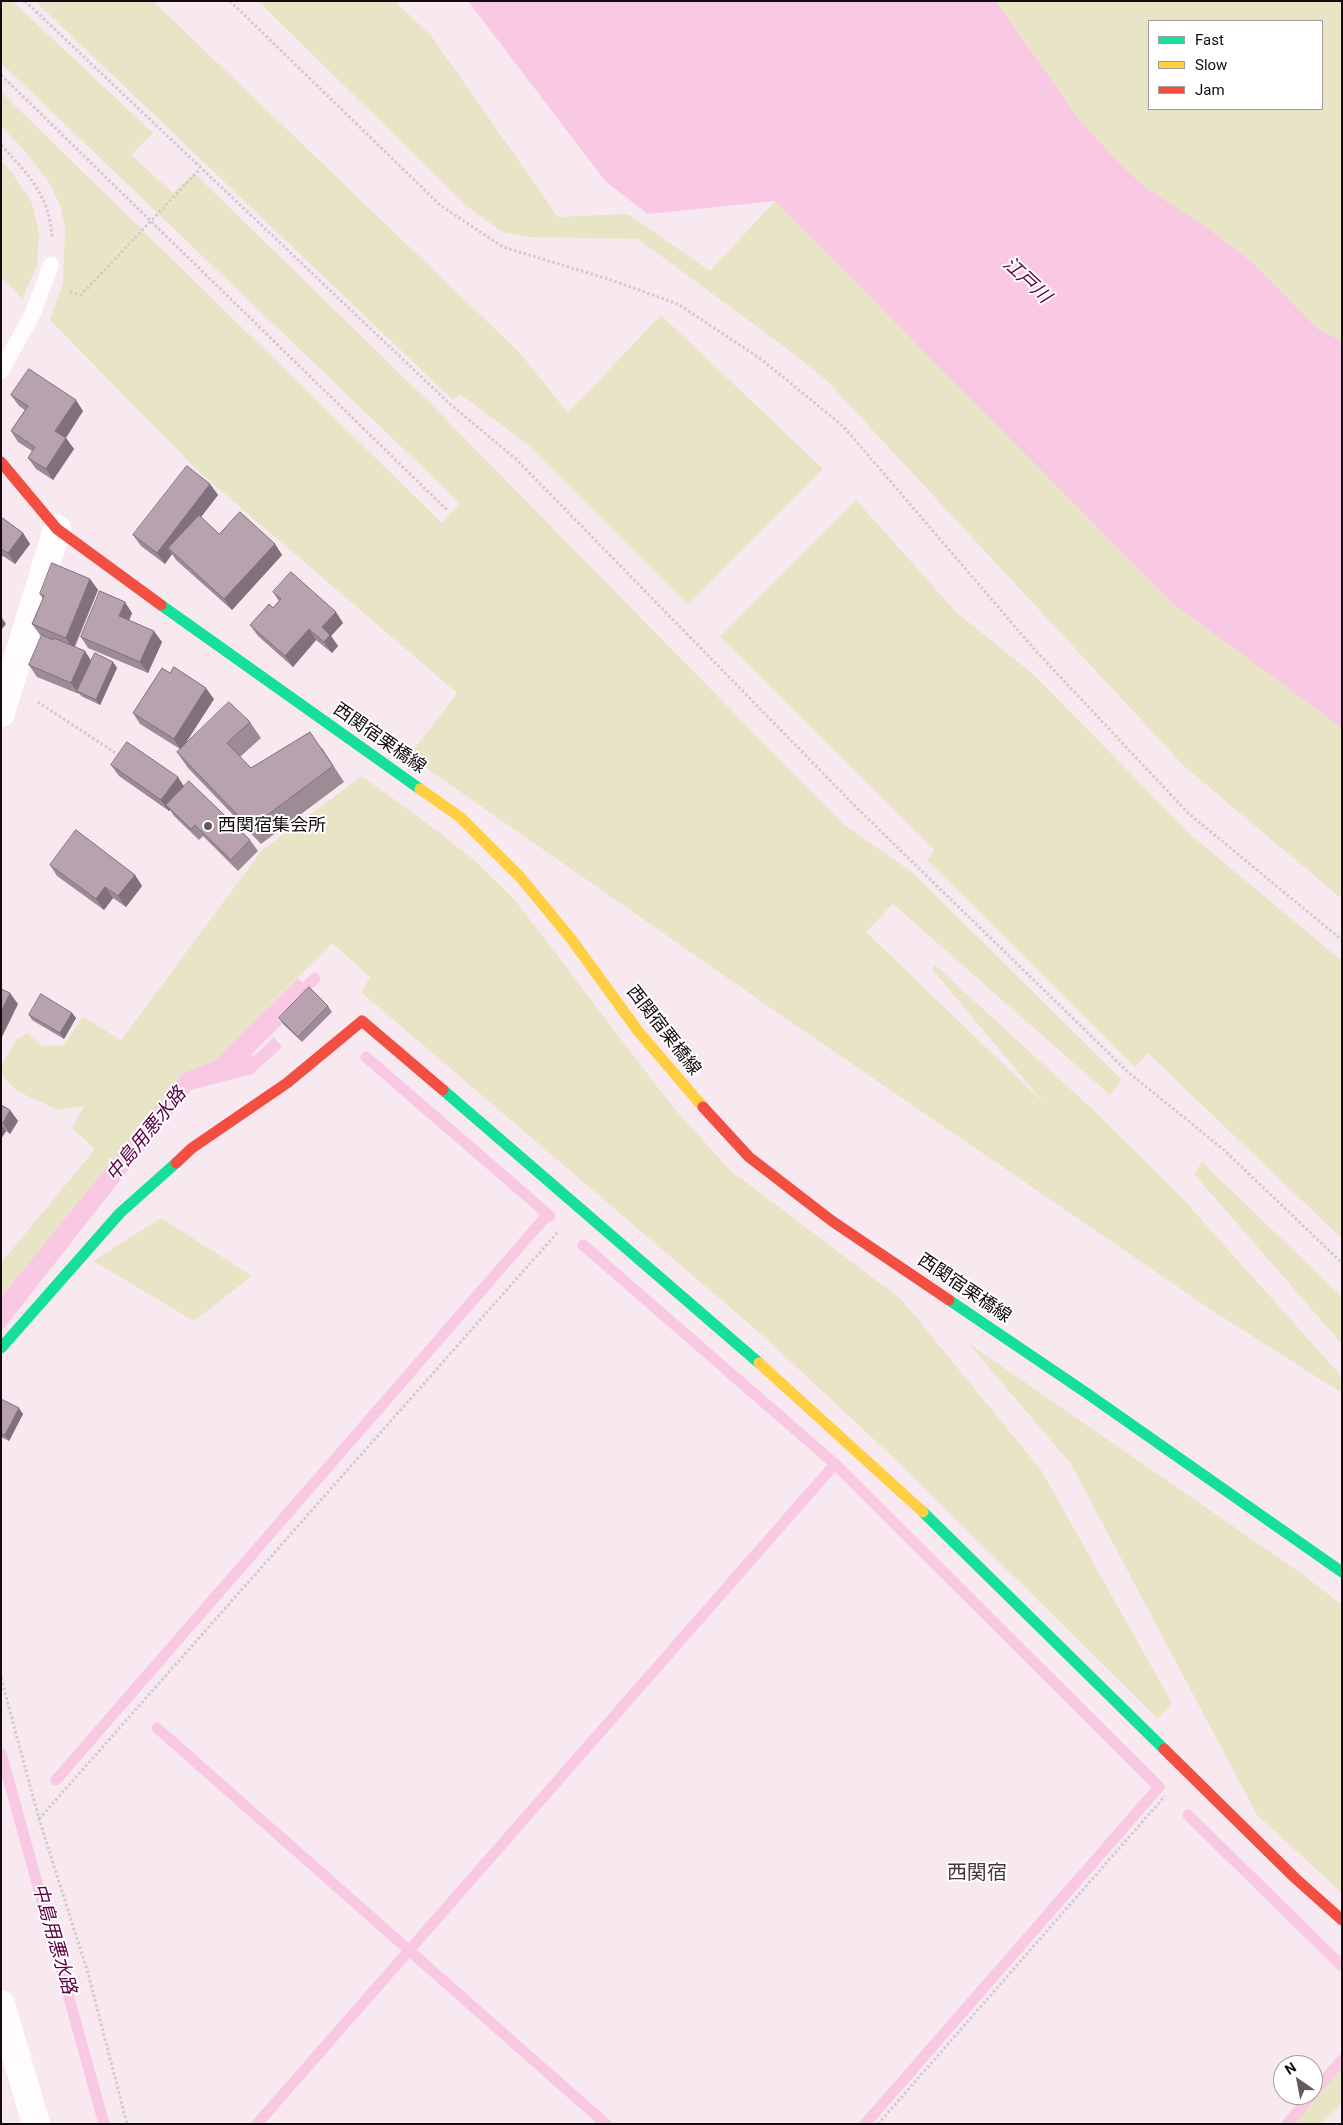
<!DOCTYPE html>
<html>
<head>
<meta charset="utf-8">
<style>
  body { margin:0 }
  #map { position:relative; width:1343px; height:2125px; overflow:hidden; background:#f8e9f1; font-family:Roboto,sans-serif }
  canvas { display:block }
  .frame { position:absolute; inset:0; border:2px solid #130b10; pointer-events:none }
  .legend { position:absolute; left:1148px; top:20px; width:175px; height:90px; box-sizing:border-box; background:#fff; border:1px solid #a19d9f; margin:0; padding:6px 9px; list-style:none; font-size:15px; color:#130b10 }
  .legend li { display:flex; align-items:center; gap:10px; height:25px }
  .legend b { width:25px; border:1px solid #a19d9f }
  .north { position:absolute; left:1273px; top:2055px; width:50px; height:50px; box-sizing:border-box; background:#fff; border:1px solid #a19d9f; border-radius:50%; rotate:327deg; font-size:14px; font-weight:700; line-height:20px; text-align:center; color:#130b10 }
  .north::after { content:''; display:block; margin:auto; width:18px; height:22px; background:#63595f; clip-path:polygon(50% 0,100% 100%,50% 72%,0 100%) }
</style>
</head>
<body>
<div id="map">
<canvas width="1343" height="2125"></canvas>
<div class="frame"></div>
<ul class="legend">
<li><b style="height:6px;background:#16e098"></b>Fast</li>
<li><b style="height:6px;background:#ffcf43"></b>Slow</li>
<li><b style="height:6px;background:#f24e42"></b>Jam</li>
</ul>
<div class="north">N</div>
</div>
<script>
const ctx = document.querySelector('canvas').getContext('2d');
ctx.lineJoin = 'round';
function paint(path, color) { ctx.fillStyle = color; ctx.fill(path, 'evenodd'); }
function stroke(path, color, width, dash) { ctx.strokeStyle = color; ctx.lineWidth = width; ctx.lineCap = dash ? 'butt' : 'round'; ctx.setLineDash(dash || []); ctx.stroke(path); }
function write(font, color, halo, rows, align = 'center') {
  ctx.font = font + ' Roboto,"Noto Sans JP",sans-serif'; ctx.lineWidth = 4; ctx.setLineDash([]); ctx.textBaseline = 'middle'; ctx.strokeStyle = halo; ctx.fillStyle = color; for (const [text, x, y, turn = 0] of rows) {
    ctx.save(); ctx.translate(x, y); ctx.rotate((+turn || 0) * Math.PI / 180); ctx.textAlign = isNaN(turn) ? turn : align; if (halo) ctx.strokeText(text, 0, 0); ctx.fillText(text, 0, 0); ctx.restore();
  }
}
paint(new Path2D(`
  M 1,1 L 12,1 L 153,133 L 131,155 L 173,193 L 194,173 L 430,403 L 843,824 L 912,872 L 1122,1080 L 1110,1095 L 893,904 L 866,932 L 1045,1104 L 932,969 L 935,965 L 1090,1107 L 1182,1198 L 1342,1377 L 1342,1393 L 1213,1311 L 788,1020 L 409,756 L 457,693 L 198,471 L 50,320 L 63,283 L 65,227 L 60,205 L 50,184 L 25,151 L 1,126 L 1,92 L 442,523 L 460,503 L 1,63 Z
  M 35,1 L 153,1 L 520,353 L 568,413 L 661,315 L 823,469 L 688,605 L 526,443 L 460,394 L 453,400 Z
  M 258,1 L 395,1 L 432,37 L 558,217 L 628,214 L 710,271 L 775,201 L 1172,603 L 1342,728 L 1342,899 L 1184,766 L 828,382 L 798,357 L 638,239 L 528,237 L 502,232 L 468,207 Z
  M 996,1 L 1342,1 L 1342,341 L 1318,329 L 1251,261 L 1210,230 L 1145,187 L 1117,161 L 1079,119 ZM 1149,21 L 1322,21 L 1322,109 L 1149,109 Z
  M 1,160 L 12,173 L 32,203 L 39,233 L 37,266 L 22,299 L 1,277 Z
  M 856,500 L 957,613 L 1034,675 L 1192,836 L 1342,961 L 1342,1239 L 1148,1053 L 1135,1067 L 927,860 L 935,850 L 720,637 Z
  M 362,776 L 437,831 L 475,861 L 514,899 L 672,1106 L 730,1170 L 902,1300 L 1041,1470 L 1172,1703 L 1158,1719 L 895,1459 L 761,1334 L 361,992 L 370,977 L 332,943 L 214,1061 L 183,1073 L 1,1297 L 1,1263 L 95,1149 L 72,1128 L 84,1106 L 58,1110 L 17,1091 L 3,1077 L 1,1066 L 17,1039 L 27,1033 L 42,1046 L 64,1045 L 83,1017 L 121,1040 L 262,850 Z
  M 1202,1162 L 1342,1297 L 1342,1344 L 1194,1174 Z
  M 161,1218 L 252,1276 L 194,1321 L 93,1261 Z
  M 968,1343 L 1302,1574 L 1342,1605 L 1342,1893 L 1257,1815 L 1071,1464 Z
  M 1342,2068 L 1342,2103 L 1321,2124 L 1293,2124 Z`), '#e7e5c5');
paint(new Path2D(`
  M 468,1 L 996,1 L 1079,119 L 1117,161 L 1145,187 L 1210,230 L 1251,261 L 1318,329 L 1342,341 L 1342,728 L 1172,603 L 775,201 L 648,214 L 606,182 Z
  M 298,978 L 313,993 L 251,1055 L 254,1056 L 274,1037 L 282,1047 L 253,1074 L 191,1090 L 1,1332 L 1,1297 L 183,1073 L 214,1061 Z`), '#f9c9e4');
stroke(new Path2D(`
  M 297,996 L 315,978
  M 366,1057 L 550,1216
  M 583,1245 L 835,1464 L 1159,1787 L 865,2124
  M 157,1728 L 606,2124
  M 1,1753 L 104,2124
  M 56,1780 L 548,1214
  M 1188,1815 L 1342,1966
  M 1313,2093 L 1342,2060
  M 257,2124 L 835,1464
  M 1287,2124 L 1312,2095`), '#f9c9e4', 11);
stroke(new Path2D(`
  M 25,1 L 451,405 L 516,459 L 856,807 L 1128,1072 L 1224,1150 L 1342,1263
  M 230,1 L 440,205 L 503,247 L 608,279 L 678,304 L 761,359 L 843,426 L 1035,650 L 1188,813 L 1342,940
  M 1,75 L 448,511
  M 1,145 C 29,175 50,196 52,239
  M 70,292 L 81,295 L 200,169
  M 38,702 L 120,756
  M 1,1678 L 39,1819 L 88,1973 L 127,2124
  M 39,1819 L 557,1233
  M 878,2124 L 1165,1796`), '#d0ccce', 3, [2.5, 2.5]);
stroke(new Path2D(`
  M 1,371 L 32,315 L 51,265`), '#fefcfd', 16);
stroke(new Path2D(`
  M 1,713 L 57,529
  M 1,2004 L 36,2124`), '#fefcfd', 28);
stroke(new Path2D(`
  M 161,605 L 420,789
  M 443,1090 L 759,1363
  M 949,1300 L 1085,1392 L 1342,1572
  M 1,1348 L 120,1213 L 176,1163
  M 923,1512 L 1164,1749`), '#16e098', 11);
stroke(new Path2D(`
  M 420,789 L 460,817 L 520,877 L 572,940 L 638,1031 L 703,1107
  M 759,1363 L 923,1512`), '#ffcf43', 11);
stroke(new Path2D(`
  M 1,462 L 57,529 L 161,605
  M 703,1107 L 749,1157 L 832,1221 L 949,1300
  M 176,1163 L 192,1148 L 287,1083 L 362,1021 L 443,1090
  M 1164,1749 L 1295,1878 L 1342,1920`), '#f24e42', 11);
paint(new Path2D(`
  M 11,395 L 83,411 L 66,438 L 74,449 L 53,480 L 36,469 L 28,458 L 32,451 L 18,442 L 11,431 L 25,410 L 19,406 Z
  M 210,484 L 218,495 L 201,517 L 219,534 L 275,544 L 282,555 L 232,610 L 176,560 L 172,554 L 165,564 L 141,546 L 133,535 Z
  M 1,517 L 23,533 L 30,544 L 15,564 L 3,556 L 1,558 Z
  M 90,579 L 98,590 L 75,647 L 91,661 L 113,662 L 117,668 L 100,705 L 81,696 L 79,693 L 79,694 L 37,677 L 29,665 L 42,636 L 40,635 L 32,624 L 43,599 L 40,594 Z
  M 273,592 L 343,623 L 331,636 L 338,646 L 332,653 L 316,640 L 293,667 L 258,636 L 250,625 L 273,608 L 279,601 Z
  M 132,613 L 129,621 L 162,642 L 148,673 L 88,648 L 81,637 Z
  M 214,699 L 185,744 L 250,722 L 261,738 L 240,757 L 251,768 L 322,748 L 344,782 L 261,844 L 188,768 L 177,752 L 180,749 L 140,724 L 133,713 Z
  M 111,765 L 184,786 L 250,840 L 258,851 L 238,871 L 203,836 L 199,840 L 174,816 L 170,810 L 169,811 L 119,776 Z
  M 50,865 L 135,875 L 142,886 L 126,907 L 113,898 L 104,910 L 57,876 Z
  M 328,1006 L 332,1012 L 302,1042 L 283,1024 L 279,1018 Z
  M 72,1013 L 76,1018 L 64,1039 L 32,1020 L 29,1015 Z
  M 1,1105 L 10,1110 L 18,1121 L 10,1134 L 6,1131 L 1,1139 Z
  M 1,1399 L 23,1414 L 9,1441 L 1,1437 Z`), '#9d8b96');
paint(new Path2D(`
  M 76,400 L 83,411 L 63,442 L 55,431 Z
  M 66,438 L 74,449 L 53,480 L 46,469 Z
  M 210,484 L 218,495 L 173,553 L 168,548 L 172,554 L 165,564 L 157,553 Z
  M 23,533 L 30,544 L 15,564 L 8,553 Z
  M 275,544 L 282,555 L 232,610 L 224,599 Z
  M 90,579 L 98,590 L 73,649 L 66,638 Z
  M 125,602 L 132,613 L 126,627 L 119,616 Z
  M 336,612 L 343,623 L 331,636 L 338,646 L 332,653 L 324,642 L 322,627 Z
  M 2,618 L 6,624 L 1,630 L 1,619 Z
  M 309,629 L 316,640 L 293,667 L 285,656 Z
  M 154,631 L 162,642 L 148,673 L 140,662 Z
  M 85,651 L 92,662 L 77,691 L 79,693 L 79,694 L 71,683 Z
  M 113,662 L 117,668 L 100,705 L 96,700 Z
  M 206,688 L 214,699 L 181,750 L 174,739 Z
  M 178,777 L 185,788 L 166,805 L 170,810 L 169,811 L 161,800 Z
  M 135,875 L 142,886 L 126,907 L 118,896 Z
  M 105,887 L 113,898 L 104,910 L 96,899 Z
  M 10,993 L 18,1004 L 1,1039 L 1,1012 Z
  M 72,1013 L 76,1018 L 64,1039 L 60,1033 Z
  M 10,1110 L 18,1121 L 10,1134 L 3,1123 Z
  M 1,1125 L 6,1131 L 1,1139 Z
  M 19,1408 L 23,1414 L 9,1441 L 5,1435 Z`), '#80717a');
const building = new Path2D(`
  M 29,369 L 76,400 L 55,431 L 66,438 L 46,469 L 28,458 L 35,447 L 11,431 L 28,406 L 11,395 Z
  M 187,466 L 210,484 L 157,553 L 133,535 Z
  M 240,512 L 275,544 L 224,599 L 168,548 L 199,515 L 219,534 Z
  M 1,517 L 23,533 L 8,553 L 1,549 Z
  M 52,563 L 90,579 L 66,638 L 32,624 L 44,596 L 40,594 Z
  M 291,572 L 336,612 L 322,627 L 330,635 L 324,642 L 309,629 L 285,656 L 250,625 L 269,604 L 273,608 L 281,599 L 273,592 Z
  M 100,591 L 125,602 L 119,616 L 154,631 L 140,662 L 81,637 Z
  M 42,635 L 53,640 L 54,638 L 85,651 L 71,683 L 29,665 Z
  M 95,653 L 113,662 L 96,700 L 77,691 Z
  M 174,667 L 206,688 L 174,739 L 133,713 L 162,668 L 170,673 Z
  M 229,702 L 250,722 L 227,743 L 251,768 L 310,732 L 333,766 L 250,828 L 177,752 Z
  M 127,742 L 178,777 L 161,800 L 111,765 Z
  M 189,781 L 250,840 L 231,860 L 195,825 L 191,829 L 166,805 Z
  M 76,830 L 135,875 L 118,896 L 105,887 L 96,899 L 50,865 Z
  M 309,987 L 328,1006 L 298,1037 L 279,1018 Z
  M 1,989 L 10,993 L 1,1012 Z
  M 41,994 L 72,1013 L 60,1033 L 29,1015 Z
  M 1,1105 L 10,1110 L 3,1123 L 1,1122 Z
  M 1,1399 L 19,1408 L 5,1435 L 1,1434 Z`);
paint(building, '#b7a2ae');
stroke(building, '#80717a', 1);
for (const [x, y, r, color] of [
  [208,826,5,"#63595f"]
]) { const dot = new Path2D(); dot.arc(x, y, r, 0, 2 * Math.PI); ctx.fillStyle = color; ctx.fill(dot); stroke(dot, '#fff', 2); }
write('18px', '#130b10', '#fff', [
  ["西関宿栗橋線",379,739,35],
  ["西関宿栗橋線",663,1031,52],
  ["西関宿栗橋線",964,1289,34]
]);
write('18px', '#130b10', '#fff', [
  ["西関宿集会所",218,826]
], 'left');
write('italic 19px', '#5b0043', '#fff', [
  ["江戸川",1026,281,43],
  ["中島用悪水路",147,1135,-51],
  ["中島用悪水路",53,1939,74]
]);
write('20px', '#48333f', '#fff', [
  ["西関宿",977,1874]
]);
</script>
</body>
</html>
